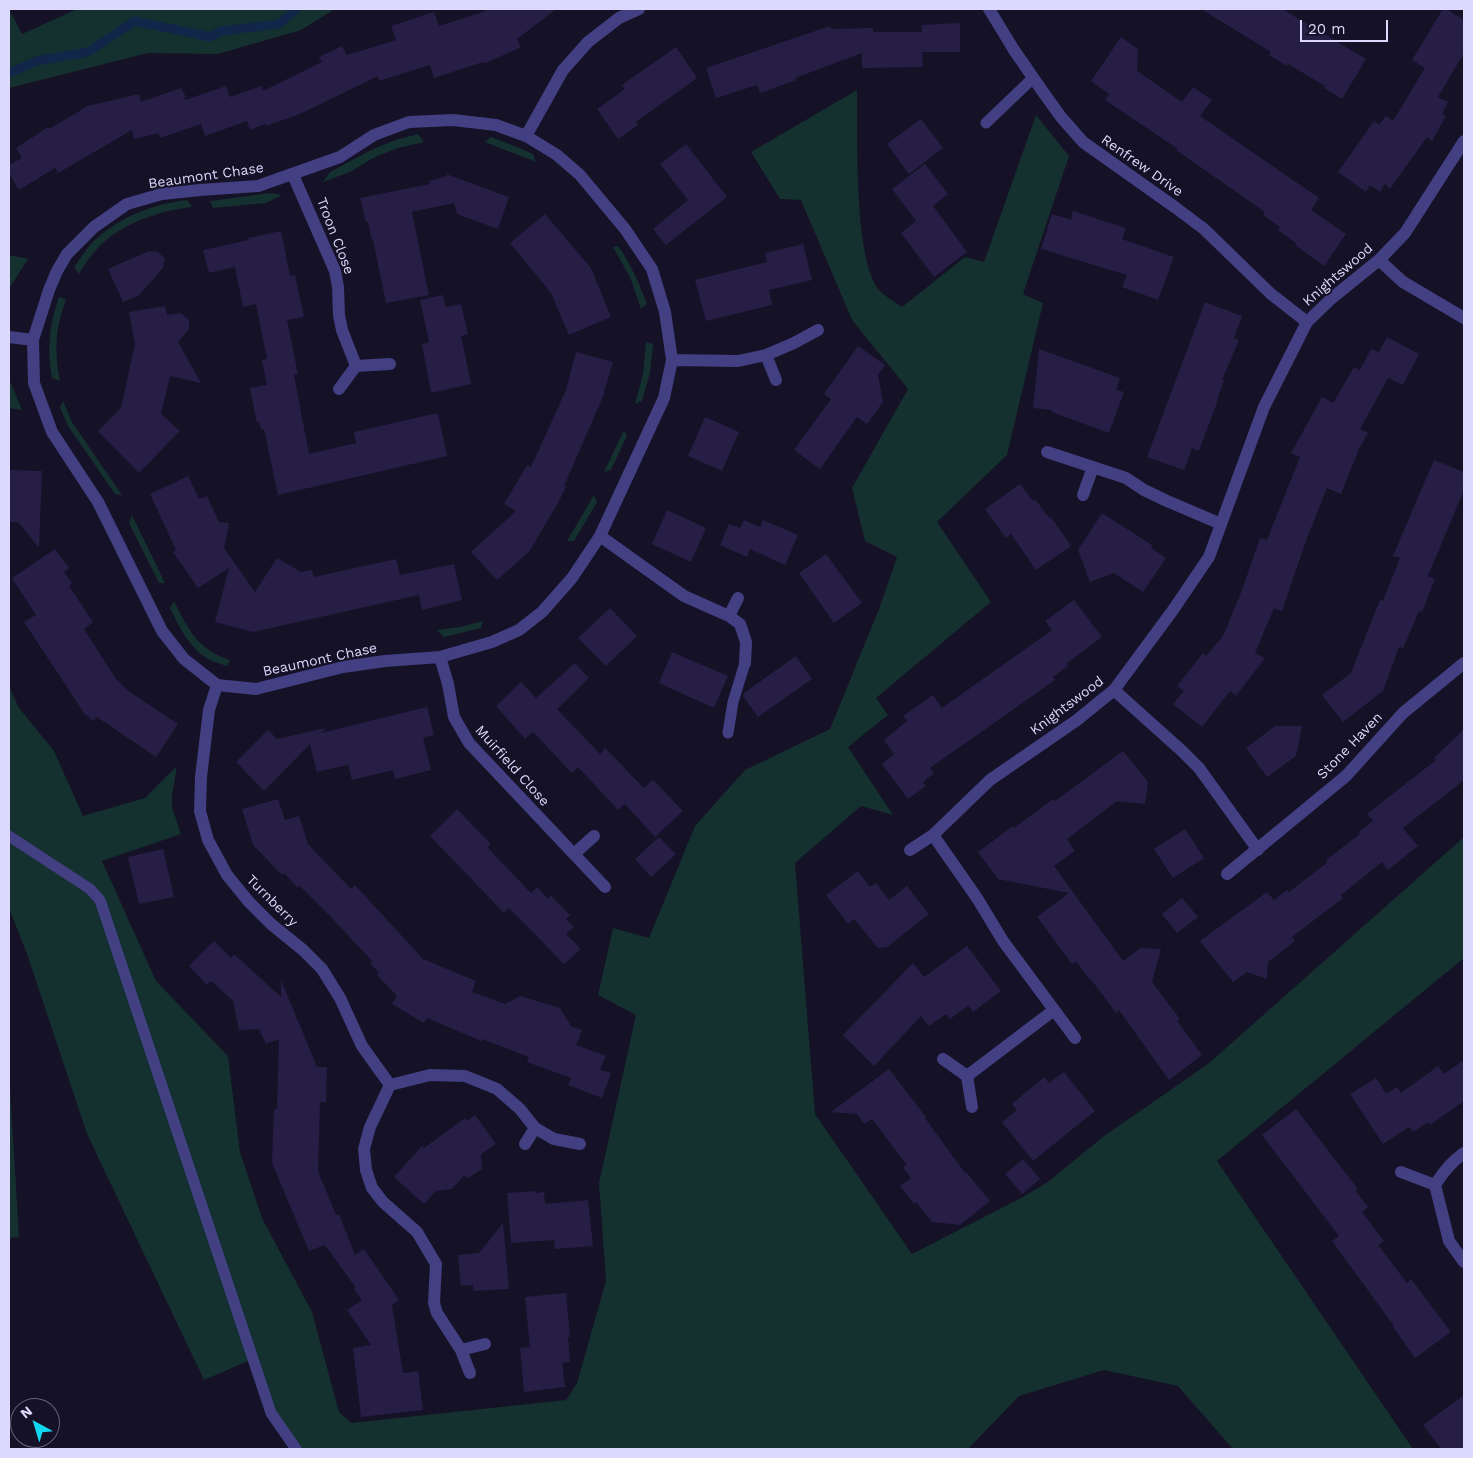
<!DOCTYPE html>
<html>
<head>
<meta charset="utf-8">
<style>
  body { margin:0 }
  #map { position:relative; width:1473px; height:1458px; overflow:hidden; background:#151126; font-family:"Work Sans",sans-serif }
  canvas { display:block }
  .frame { position:absolute; inset:0; border:10px solid #ddd9fd; pointer-events:none }
  .north { position:absolute; left:10px; top:1398px; width:50px; height:50px; box-sizing:border-box; background:#151126; border:1px solid #65617c; border-radius:50%; rotate:321deg; font-size:14px; font-weight:700; line-height:20px; text-align:center; color:#ddd9fd }
  .north::after { content:''; display:block; margin:auto; width:18px; height:22px; background:#11d8f1; clip-path:polygon(50% 0,100% 100%,50% 72%,0 100%) }
  .scale { position:absolute; left:1300px; top:20px; width:88px; height:22px; box-sizing:border-box; border:2px solid #ddd9fd; border-top:0; padding-left:6px; font-size:15px; line-height:18px; white-space:nowrap; color:#ddd9fd; -webkit-text-stroke:4px #151126; paint-order:stroke }
</style>
</head>
<body>
<div id="map">
<canvas width="1473" height="1458"></canvas>
<div class="frame"></div>
<div class="north">N</div>
<div class="scale">20 m</div>
</div>
<script>
const ctx = document.querySelector('canvas').getContext('2d');
ctx.lineJoin = 'round';
function paint(path, color) { ctx.fillStyle = color; ctx.fill(path, 'evenodd'); }
function stroke(path, color, width, dash) { ctx.strokeStyle = color; ctx.lineWidth = width; ctx.lineCap = dash ? 'butt' : 'round'; ctx.setLineDash(dash || []); ctx.stroke(path); }
function write(font, color, halo, rows, align = 'center') {
  ctx.font = font + ' "Work Sans",sans-serif'; ctx.lineWidth = 4; ctx.setLineDash([]); ctx.textBaseline = 'middle'; ctx.strokeStyle = halo; ctx.fillStyle = color; for (const [text, x, y, turn = 0] of rows) {
    ctx.save(); ctx.translate(x, y); ctx.rotate((+turn || 0) * Math.PI / 180); ctx.textAlign = isNaN(turn) ? turn : align; if (halo) ctx.strokeText(text, 0, 0); ctx.fillText(text, 0, 0); ctx.restore();
  }
}
paint(new Path2D(`
  M 9,9 L 22,34 L 77,9 L 335,9 L 301,30 L 218,54 L 148,53 L 9,88 Z
  M 857,90 C 858,133 853,261 880,291 C 886,297 895,302 902,307 L 965,257 L 984,262 L 1036,115 L 1069,156 L 1023,294 L 1043,303 L 1007,455 L 937,522 L 991,602 L 876,698 L 888,715 L 848,747 L 893,815 L 861,806 L 795,863 L 815,1114 L 912,1254 L 1023,1197 L 1048,1182 L 1104,1136 L 1208,1064 L 1464,837 L 1464,958 L 1217,1161 L 1413,1449 L 1233,1449 L 1178,1386 L 1104,1370 L 1019,1396 L 968,1449 L 296,1449 L 271,1413 L 253,1359 L 204,1380 L 87,1134 L 27,954 L 9,908 L 9,686 L 19,708 L 54,751 L 83,816 L 145,798 L 177,766 L 172,796 L 172,807 L 181,834 L 102,861 L 156,981 L 228,1056 L 240,1152 L 262,1218 L 312,1312 L 339,1412 L 351,1423 L 566,1400 L 577,1383 L 606,1281 L 599,1183 L 636,1015 L 598,995 L 613,928 L 649,938 L 695,826 L 745,770 L 830,729 L 879,609 L 897,557 L 865,541 L 852,488 L 908,389 L 852,320 L 801,200 L 780,199 L 751,152 Z
  M 418,134 L 424,142 L 398,148 L 375,157 L 350,172 L 323,182 L 330,172 L 371,150 L 395,140 Z
  M 491,137 L 512,145 L 533,154 L 536,162 L 485,142 Z
  M 270,193 L 282,195 L 266,203 L 213,208 L 210,201 Z
  M 187,200 L 192,207 C 159,211 121,223 97,249 C 90,256 84,265 79,274 L 74,267 C 80,259 86,249 93,242 C 119,217 152,204 187,200 Z
  M 618,246 C 631,264 639,283 647,304 L 641,309 L 630,277 L 613,247 Z
  M 9,255 L 28,259 L 9,289 Z
  M 59,297 L 66,300 C 55,327 54,352 60,381 L 52,378 C 47,347 49,327 59,297 Z
  M 646,342 L 653,344 L 650,373 L 642,401 L 635,404 L 643,374 Z
  M 9,382 L 11,383 L 22,410 L 9,408 Z
  M 63,401 L 72,422 L 122,495 L 115,494 L 68,426 L 60,407 Z
  M 624,430 L 627,436 L 611,470 L 604,472 Z
  M 594,495 L 597,502 L 574,541 L 567,541 Z
  M 132,515 L 165,583 L 159,583 L 129,523 Z
  M 174,601 C 188,629 198,650 230,660 L 227,666 C 222,664 216,663 212,661 C 190,650 180,628 170,608 Z
  M 483,621 L 481,628 L 444,637 L 437,630 L 460,627 Z
  M 9,1084 L 10,1087 L 19,1237 L 9,1238 Z`), '#14302f');
stroke(new Path2D(`
  M 9,73 L 36,61 L 88,52 L 135,21 L 210,37 L 221,31 L 279,24 L 296,9`), '#12264a', 9);
paint(new Path2D(`
  M 490,9 L 556,9 L 517,39 L 521,47 L 484,64 L 483,62 L 434,78 L 430,65 L 379,81 L 378,76 L 300,114 L 266,126 L 265,124 L 250,130 L 247,121 L 205,136 L 201,124 L 160,138 L 158,133 L 134,139 L 132,130 L 58,173 L 55,168 L 19,190 L 9,173 L 9,165 L 22,158 L 16,148 L 48,127 L 49,129 L 88,106 L 139,94 L 141,102 L 181,88 L 186,97 L 184,98 L 185,100 L 226,86 L 230,97 L 261,86 L 263,91 L 322,62 L 319,57 L 342,46 L 347,55 L 396,40 L 391,26 L 434,12 L 439,26 L 480,13 Z
  M 1201,9 L 1282,9 L 1366,59 L 1342,99 L 1324,88 L 1325,86 L 1288,64 L 1287,66 L 1269,55 L 1271,52 Z
  M 1443,9 L 1446,9 L 1464,20 L 1464,53 L 1438,97 L 1448,102 L 1442,114 L 1446,116 L 1432,141 L 1427,137 L 1390,189 L 1385,184 L 1380,192 L 1370,185 L 1366,192 L 1338,172 L 1374,121 L 1379,125 L 1386,116 L 1393,121 L 1425,68 L 1412,60 Z
  M 960,23 L 960,52 L 922,52 L 923,67 L 862,68 L 862,53 L 795,78 L 796,80 L 763,92 L 760,93 L 757,85 L 716,98 L 706,68 L 830,26 L 831,29 L 873,28 L 873,32 L 922,32 L 922,25 Z
  M 1121,37 L 1138,49 L 1137,70 L 1140,73 L 1182,102 L 1193,87 L 1212,100 L 1200,116 L 1319,198 L 1311,210 L 1346,234 L 1324,266 L 1295,245 L 1296,243 L 1278,230 L 1280,227 L 1263,215 L 1265,212 L 1176,150 L 1178,149 L 1105,100 L 1109,94 L 1091,81 Z
  M 676,47 L 697,78 L 636,122 L 638,125 L 618,139 L 597,109 L 625,89 L 622,85 Z
  M 921,119 L 943,148 L 909,174 L 887,144 Z
  M 686,144 L 727,197 L 666,245 L 653,229 L 688,200 L 660,164 Z
  M 925,164 L 948,194 L 933,206 L 967,252 L 934,277 L 901,233 L 916,221 L 892,189 Z
  M 446,174 L 509,197 L 498,229 L 457,214 L 454,203 L 412,212 L 429,295 L 386,303 L 373,240 L 372,241 L 368,222 L 366,222 L 360,198 L 430,184 L 429,181 L 447,176 Z
  M 1073,211 L 1126,228 L 1122,239 L 1174,257 L 1158,300 L 1122,287 L 1127,275 L 1041,249 L 1052,214 L 1071,220 Z
  M 545,214 L 591,268 L 611,317 L 569,335 L 551,293 L 510,243 Z
  M 281,231 L 290,276 L 295,275 L 304,317 L 287,320 L 298,374 L 294,375 L 309,454 L 356,443 L 354,432 L 438,413 L 447,456 L 278,495 L 264,429 L 261,429 L 259,422 L 257,423 L 250,388 L 267,385 L 262,360 L 267,359 L 256,304 L 243,307 L 235,267 L 209,273 L 203,250 L 249,240 L 248,238 Z
  M 803,244 L 812,280 L 769,290 L 772,305 L 706,321 L 695,280 L 767,262 L 765,253 Z
  M 149,251 L 157,252 L 165,258 L 163,268 L 138,296 L 123,302 L 108,269 Z
  M 443,295 L 446,307 L 461,304 L 468,334 L 461,336 L 471,384 L 431,393 L 422,344 L 429,342 L 420,300 Z
  M 1205,302 L 1242,316 L 1234,338 L 1239,340 L 1222,380 L 1224,381 L 1217,400 L 1218,400 L 1199,451 L 1192,448 L 1184,470 L 1147,457 Z
  M 165,306 L 167,315 L 181,313 L 189,320 L 189,329 L 178,342 L 201,383 L 170,376 L 161,414 L 180,431 L 139,473 L 98,431 L 121,408 L 135,344 L 129,312 Z
  M 1387,337 L 1419,354 L 1403,385 L 1388,378 L 1360,429 L 1368,433 L 1359,449 L 1341,494 L 1327,488 L 1307,538 L 1282,611 L 1274,608 L 1255,653 L 1265,658 L 1236,696 L 1230,691 L 1202,727 L 1173,704 L 1184,691 L 1177,686 L 1203,653 L 1206,656 L 1223,636 L 1242,590 L 1260,538 L 1267,540 L 1300,457 L 1291,453 L 1322,397 L 1333,403 L 1354,367 L 1360,370 L 1371,349 L 1379,352 Z
  M 858,346 L 885,365 L 878,375 L 883,402 L 867,424 L 857,417 L 820,469 L 794,450 L 831,399 L 824,394 Z
  M 1039,349 L 1120,378 L 1116,390 L 1124,392 L 1109,433 L 1052,412 L 1052,410 L 1033,408 Z
  M 576,352 L 613,362 L 604,392 L 605,392 L 564,486 L 566,487 L 558,503 L 529,552 L 497,580 L 471,552 L 516,511 L 504,504 L 527,465 L 531,467 L 566,390 Z
  M 705,417 L 739,432 L 722,471 L 688,456 Z
  M 1434,460 L 1464,472 L 1464,490 L 1428,576 L 1435,579 L 1422,612 L 1419,611 L 1403,648 L 1399,647 L 1383,691 L 1343,722 L 1322,695 L 1351,673 L 1380,600 L 1383,601 L 1400,558 L 1393,556 Z
  M 9,470 L 42,471 L 39,548 L 18,522 L 9,522 Z
  M 188,476 L 199,499 L 207,496 L 219,522 L 229,523 L 224,548 L 255,592 L 277,558 L 301,572 L 312,570 L 314,577 L 396,559 L 400,575 L 454,564 L 462,600 L 422,610 L 419,595 L 253,632 L 215,622 L 229,568 L 198,588 L 173,552 L 176,550 L 150,494 Z
  M 1020,484 L 1033,501 L 1035,499 L 1049,518 L 1051,517 L 1071,546 L 1036,570 L 1011,534 L 1006,538 L 985,509 Z
  M 667,510 L 706,528 L 691,562 L 652,544 Z
  M 1102,513 L 1152,545 L 1151,548 L 1166,558 L 1143,592 L 1114,573 L 1090,582 L 1078,550 Z
  M 744,520 L 760,527 L 763,520 L 798,535 L 785,565 L 750,549 L 747,557 L 720,545 L 729,524 L 740,528 Z
  M 55,549 L 69,568 L 64,572 L 72,583 L 69,586 L 93,622 L 84,629 L 116,679 L 127,690 L 178,724 L 156,757 L 97,717 L 93,721 L 87,715 L 86,716 L 24,622 L 36,615 L 12,578 Z
  M 826,554 L 862,603 L 834,623 L 799,573 Z
  M 1074,600 L 1102,637 L 1067,663 L 1068,666 L 1053,677 L 1055,680 L 930,768 L 934,773 L 923,782 L 926,786 L 908,799 L 882,764 L 894,754 L 884,740 L 907,721 L 903,716 L 933,695 L 942,708 L 1052,630 L 1045,621 Z
  M 610,608 L 637,636 L 606,666 L 578,638 Z
  M 672,652 L 728,676 L 714,708 L 659,683 Z
  M 796,656 L 812,679 L 758,717 L 743,696 L 744,693 Z
  M 575,663 L 589,678 L 557,709 L 600,754 L 605,748 L 644,788 L 653,780 L 683,811 L 655,837 L 625,804 L 618,810 L 578,767 L 572,773 L 533,732 L 525,739 L 496,706 L 521,682 L 536,698 Z
  M 427,707 L 434,735 L 423,738 L 431,770 L 395,779 L 393,770 L 352,780 L 348,765 L 317,772 L 310,744 L 264,791 L 236,762 L 268,730 L 277,739 L 326,728 L 321,733 Z
  M 1275,726 L 1302,726 L 1296,756 L 1267,777 L 1246,748 Z
  M 1464,729 L 1464,780 L 1403,828 L 1418,846 L 1388,870 L 1382,862 L 1341,895 L 1343,898 L 1292,937 L 1295,941 L 1268,962 L 1267,979 L 1247,972 L 1233,982 L 1200,941 L 1267,892 L 1274,900 L 1287,890 L 1289,892 L 1328,862 L 1326,860 L 1360,834 L 1358,832 L 1373,821 L 1367,814 L 1436,760 L 1434,758 Z
  M 1123,751 L 1148,782 L 1145,804 L 1117,801 L 1067,839 L 1075,851 L 1054,866 L 1123,961 L 1141,948 L 1161,949 L 1152,982 L 1180,1019 L 1177,1021 L 1202,1055 L 1169,1080 L 1119,1010 L 1116,1013 L 1090,978 L 1089,979 L 1076,961 L 1072,964 L 1037,917 L 1069,893 L 998,879 L 978,852 L 1013,826 L 1014,828 L 1053,799 L 1055,801 Z
  M 278,799 L 285,820 L 299,816 L 308,844 L 351,889 L 355,885 L 423,959 L 476,981 L 472,992 L 505,1004 L 520,996 L 560,1008 L 571,1026 L 582,1030 L 576,1045 L 606,1056 L 600,1070 L 611,1073 L 602,1098 L 568,1085 L 571,1078 L 527,1062 L 529,1057 L 482,1039 L 481,1041 L 427,1018 L 424,1023 L 392,1004 L 397,996 L 377,975 L 379,973 L 370,963 L 372,961 L 329,915 L 300,886 L 298,888 L 284,873 L 282,875 L 253,845 L 242,809 Z
  M 457,809 L 491,844 L 487,847 L 531,893 L 537,887 L 548,899 L 551,896 L 570,915 L 566,919 L 574,927 L 566,934 L 581,949 L 564,964 L 509,908 L 504,913 L 430,836 Z
  M 1185,829 L 1204,858 L 1173,878 L 1154,849 Z
  M 659,837 L 676,854 L 651,877 L 635,859 Z
  M 163,849 L 174,897 L 139,904 L 128,857 Z
  M 858,871 L 870,887 L 876,883 L 889,900 L 907,886 L 929,914 L 887,947 L 878,948 L 854,919 L 848,924 L 826,895 Z
  M 1182,898 L 1198,917 L 1177,933 L 1162,914 Z
  M 214,941 L 231,958 L 234,954 L 281,997 L 281,980 L 317,1067 L 327,1067 L 326,1102 L 320,1102 L 318,1171 L 336,1215 L 339,1214 L 355,1255 L 364,1249 L 399,1300 L 392,1305 L 403,1373 L 418,1371 L 423,1410 L 361,1417 L 353,1348 L 371,1345 L 347,1310 L 362,1300 L 354,1289 L 356,1288 L 325,1245 L 309,1251 L 272,1163 L 274,1109 L 277,1109 L 279,1039 L 266,1044 L 259,1029 L 239,1030 L 233,1001 L 211,981 L 207,985 L 189,966 Z
  M 967,946 L 1001,991 L 973,1012 L 968,1006 L 950,1019 L 946,1014 L 929,1026 L 921,1016 L 874,1066 L 843,1035 L 913,963 L 924,977 Z
  M 1464,1060 L 1464,1101 L 1430,1125 L 1428,1122 L 1413,1132 L 1409,1127 L 1383,1144 L 1350,1094 L 1376,1078 L 1386,1094 L 1397,1087 L 1401,1093 L 1438,1066 L 1444,1074 Z
  M 889,1069 L 926,1117 L 925,1118 L 965,1173 L 966,1172 L 990,1201 L 960,1225 L 932,1222 L 916,1202 L 914,1204 L 900,1186 L 911,1178 L 903,1167 L 907,1165 L 872,1119 L 864,1124 L 857,1114 L 831,1112 Z
  M 1064,1072 L 1095,1111 L 1033,1161 L 1002,1122 L 1017,1110 L 1012,1104 L 1044,1077 L 1049,1083 Z
  M 1296,1109 L 1358,1189 L 1355,1190 L 1368,1207 L 1362,1212 L 1384,1241 L 1378,1245 L 1407,1283 L 1411,1279 L 1451,1332 L 1415,1358 L 1393,1327 L 1394,1326 L 1332,1241 L 1339,1236 L 1262,1135 Z
  M 475,1115 L 496,1144 L 481,1154 L 482,1169 L 468,1178 L 464,1176 L 452,1189 L 436,1191 L 424,1204 L 394,1177 L 422,1146 L 424,1148 L 465,1118 L 467,1121 Z
  M 1023,1159 L 1040,1179 L 1022,1194 L 1005,1174 Z
  M 536,1191 L 536,1193 L 544,1192 L 545,1204 L 588,1200 L 593,1246 L 555,1249 L 554,1240 L 511,1243 L 507,1193 Z
  M 503,1223 L 509,1289 L 474,1291 L 473,1285 L 461,1286 L 458,1255 L 479,1253 Z
  M 566,1293 L 570,1337 L 568,1337 L 570,1362 L 562,1363 L 565,1387 L 524,1392 L 520,1348 L 530,1347 L 525,1297 Z
  M 1464,1395 L 1464,1449 L 1441,1449 L 1423,1425 Z`), '#271e46');
stroke(new Path2D(`
  M 986,123 L 1033,78
  M 728,733 L 733,702 L 745,663
  M 9,836 L 90,889 L 100,900 L 271,1413 L 296,1449`), '#423f82', 11);
stroke(new Path2D(`
  M 989,9 L 1014,50 L 1043,92 L 1061,117 L 1083,142 L 1176,208 L 1204,229 L 1271,294 L 1307,322
  M 453,120 L 496,125 L 526,136 L 557,155 L 580,175 L 625,229 L 652,269 L 665,312 L 672,360 L 664,398 L 600,536 L 572,578 L 542,612 L 519,630 L 492,642 L 440,657 L 385,661 L 343,667 L 256,689 L 217,685 L 184,659 L 162,631 L 98,502 L 52,432 L 34,383 L 33,340 L 49,290 L 57,271 L 67,254 L 94,227 L 127,204 L 162,194 L 200,190 L 258,186 L 340,157 L 374,135 L 409,122 Z
  M 526,136 L 563,70 L 588,42 L 619,18 L 639,9
  M 293,175 L 335,271 L 338,287 L 339,315 L 342,330 L 356,366
  M 1379,260 L 1403,282 L 1464,318
  M 9,337 L 33,340
  M 766,355 L 776,380
  M 672,360 L 738,361 L 766,355 L 794,343 L 818,330
  M 339,389 L 356,366 L 390,364
  M 1047,452 L 1126,478 L 1144,490 L 1167,501 L 1221,524
  M 1083,495 L 1093,467
  M 600,536 L 684,596 L 729,616 L 740,624 L 746,642 L 745,663
  M 729,616 L 738,598
  M 440,657 L 448,684 L 454,717 L 469,743 L 605,887
  M 217,685 L 209,710 L 201,777 L 200,811 L 208,840 L 227,875 L 249,902 L 271,924 L 303,950 L 322,969 L 340,998 L 362,1046 L 390,1085 L 370,1127 L 364,1149 L 366,1170 L 372,1188 L 383,1202 L 417,1232 L 436,1264 L 434,1303 L 437,1313 L 461,1350 L 470,1373
  M 1114,690 L 1182,751 L 1199,768 L 1258,850
  M 933,835 L 977,898 L 1003,941 L 1075,1038
  M 910,850 L 933,835 L 990,780 L 1077,720 L 1114,690 L 1173,610 L 1209,557 L 1264,407 L 1307,322 L 1332,298 L 1379,260 L 1405,233 L 1464,141
  M 574,854 L 594,836
  M 1227,874 L 1346,776 L 1403,713 L 1464,663
  M 943,1059 L 967,1076 L 972,1107
  M 967,1076 L 1054,1010
  M 390,1085 L 430,1075 L 465,1076 L 497,1089 L 520,1109 L 535,1128 L 554,1139 L 580,1144
  M 525,1144 L 535,1128
  M 1464,1153 C 1451,1162 1443,1172 1435,1185 L 1449,1241 L 1464,1262
  M 1401,1172 L 1435,1185
  M 461,1350 L 485,1344`), '#423f82', 12);
write('14px', '#ddd9fd', '#151126', [
  ["Renfrew Drive",1142,166,35],
  ["Beaumont Chase",206,176,-8],
  ["Troon Close",335,236,69],
  ["Knightswood",1338,275,-41],
  ["Beaumont Chase",320,660,-12],
  ["Knightswood",1067,706,-37],
  ["Stone Haven",1350,746,-46],
  ["Muirfield Close",512,766,48],
  ["Turnberry",272,901,45]
]);
</script>
</body>
</html>
